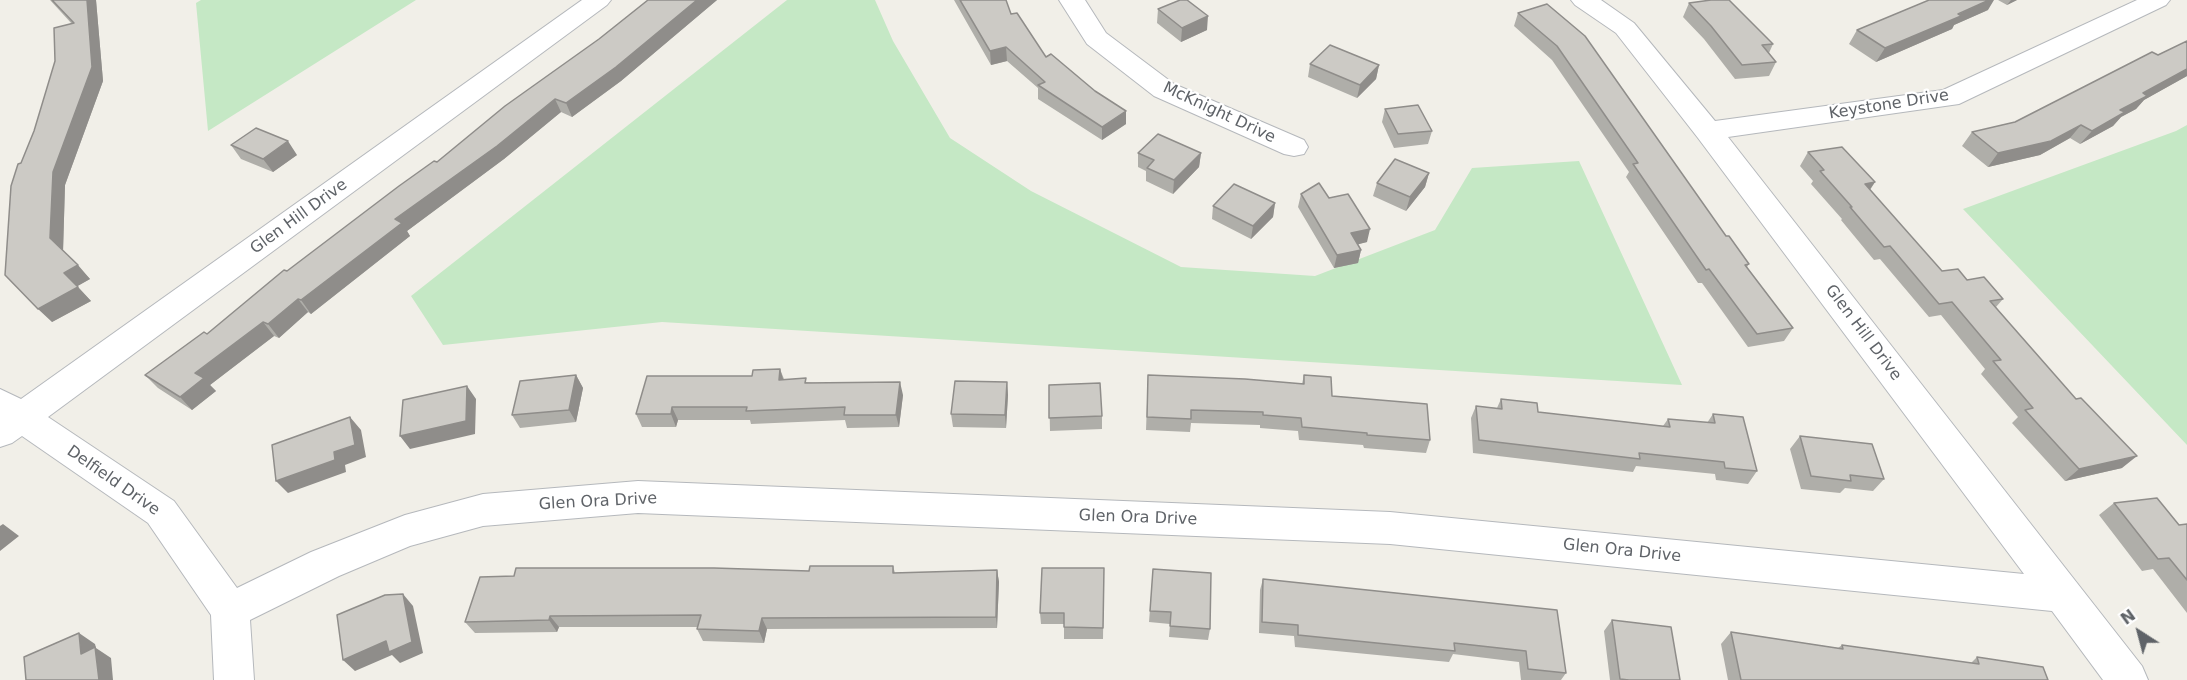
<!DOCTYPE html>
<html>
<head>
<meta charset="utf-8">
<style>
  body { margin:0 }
  #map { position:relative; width:2187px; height:680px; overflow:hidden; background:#f1efe8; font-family:"DejaVu Sans",sans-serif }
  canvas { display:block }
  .north { position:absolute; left:2109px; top:602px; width:60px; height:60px; -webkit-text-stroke:4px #fff; paint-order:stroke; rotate:324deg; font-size:16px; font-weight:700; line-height:24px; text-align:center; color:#5f6368 }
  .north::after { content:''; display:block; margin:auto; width:21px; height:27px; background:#5f6368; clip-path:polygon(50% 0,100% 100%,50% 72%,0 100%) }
</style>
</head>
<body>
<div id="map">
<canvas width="2187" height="680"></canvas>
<div class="north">N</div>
</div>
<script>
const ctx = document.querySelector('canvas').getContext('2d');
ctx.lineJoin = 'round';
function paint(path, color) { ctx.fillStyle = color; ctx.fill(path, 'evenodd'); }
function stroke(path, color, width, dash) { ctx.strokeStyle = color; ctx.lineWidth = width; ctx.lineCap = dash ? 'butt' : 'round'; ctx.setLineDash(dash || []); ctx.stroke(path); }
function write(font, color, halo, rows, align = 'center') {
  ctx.font = font + ' "DejaVu Sans",sans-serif'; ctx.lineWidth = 4.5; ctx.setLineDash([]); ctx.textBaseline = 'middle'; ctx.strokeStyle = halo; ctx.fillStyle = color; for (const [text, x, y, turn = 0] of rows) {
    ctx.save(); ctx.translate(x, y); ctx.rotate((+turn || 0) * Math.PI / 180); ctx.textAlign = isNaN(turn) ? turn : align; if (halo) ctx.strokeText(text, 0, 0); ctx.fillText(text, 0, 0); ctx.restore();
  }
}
paint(new Path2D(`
  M 201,0 L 416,0 L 208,131 L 196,3 Z
  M 787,0 L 875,0 L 893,41 L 950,138 L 1031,191 L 1181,267 L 1315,276 L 1435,230 L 1472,168 L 1579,161 L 1682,385 L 662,322 L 443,345 L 411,296 Z
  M 2187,125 L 2187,445 L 1963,209 L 2176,131 Z`), '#c5e8c5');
const street = new Path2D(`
  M 582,0 L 611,0 L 607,5 L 48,417 L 174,501 L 237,588 L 311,552 L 405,515 L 483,494 L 638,481 L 1390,512 L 2024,574 L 1698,138 L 1616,33 L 1575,5 L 1571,0 L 1601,0 L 1634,23 L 1715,121 L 1943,90 L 2137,0 L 2170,0 L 2166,5 L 1959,104 L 1728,137 L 2142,666 L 2148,680 L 2103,680 L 2052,611 L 1390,544 L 638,513 L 483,526 L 410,546 L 339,576 L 250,620 L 254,680 L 214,680 L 211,615 L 148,523 L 22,436 L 12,443 L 0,447 L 0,389 L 21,399 Z
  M 1059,0 L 1085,0 L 1106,33 L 1174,84 L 1304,140 L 1308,147 L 1304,154 L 1294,156 L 1284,154 L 1154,96 L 1087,44 Z`);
stroke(street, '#b5b8bc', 2);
paint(street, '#fff');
paint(new Path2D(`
  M 50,0 L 96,0 L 103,81 L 65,185 L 63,251 L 90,279 L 77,286 L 91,301 L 52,322 L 34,131 L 72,24 Z
  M 648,0 L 717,0 L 621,81 L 572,117 L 561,112 L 504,159 L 407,231 L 410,236 L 311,314 L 308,312 L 279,338 L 274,336 L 210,385 L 216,391 L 192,410 L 158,388 L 145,375 L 207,334 L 287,271 L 437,162 L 599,39 Z
  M 954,0 L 1006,0 L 1011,14 L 1046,57 L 1095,91 L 1126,111 L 1126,124 L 1102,140 L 1038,99 L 1038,88 L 1007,61 L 991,65 Z
  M 1998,0 L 2017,0 L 2007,5 Z
  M 1689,3 L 1773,44 L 1769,53 L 1776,62 L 1769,76 L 1735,79 L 1704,39 L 1683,17 Z
  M 1547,4 L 1726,236 L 1749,264 L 1747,267 L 1793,328 L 1784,341 L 1748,347 L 1702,283 L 1698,283 L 1626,177 L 1629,172 L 1552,60 L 1514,26 L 1518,13 Z
  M 1158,9 L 1207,30 L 1181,42 L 1157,23 Z
  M 1988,10 L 1954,25 L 1952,29 L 1876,62 L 1849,44 L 1857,30 Z
  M 2187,41 L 2187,76 L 2144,100 L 2136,109 L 2121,117 L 2113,126 L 2080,144 L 2070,138 L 2040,155 L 1988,167 L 1962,146 L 1972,132 L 2015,122 Z
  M 1310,64 L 1379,65 L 1376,79 L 1357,98 L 1308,77 Z
  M 1385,109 L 1432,131 L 1428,144 L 1394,148 L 1382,122 Z
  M 231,145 L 297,155 L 273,172 L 241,159 Z
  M 1808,152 L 1875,182 L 1870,190 L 1942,271 L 1967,280 L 2003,299 L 1996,307 L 2122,468 L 2065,481 L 2012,423 L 2018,417 L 1981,374 L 1985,369 L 1941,315 L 1929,317 L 1880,259 L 1874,260 L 1841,220 L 1842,219 L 1811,184 L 1813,181 L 1800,166 Z
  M 1138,153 L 1201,153 L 1199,167 L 1173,194 L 1146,181 L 1146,171 L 1138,167 Z
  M 1429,173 L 1425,187 L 1406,211 L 1373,196 L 1377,183 Z
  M 1301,194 L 1329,198 L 1367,242 L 1358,244 L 1361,250 L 1358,263 L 1334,268 L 1298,207 Z
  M 1275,203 L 1273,217 L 1251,239 L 1212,219 L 1213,206 Z
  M 780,369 L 784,379 L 903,395 L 899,427 L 847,428 L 845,420 L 751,424 L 750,420 L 678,420 L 676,427 L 642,427 L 636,414 L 752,376 Z
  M 576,375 L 583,388 L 576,422 L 520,428 L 512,415 Z
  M 1148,375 L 1302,384 L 1304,375 L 1332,396 L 1430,440 L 1426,453 L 1364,448 L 1363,445 L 1299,440 L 1298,431 L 1260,428 L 1260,425 L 1191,423 L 1190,432 L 1146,430 Z
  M 1007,382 L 1008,395 L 1006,428 L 953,427 L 951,414 Z
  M 1049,385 L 1102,416 L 1102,429 L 1050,431 Z
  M 1501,399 L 1538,412 L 1663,426 L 1668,419 L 1707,423 L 1713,414 L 1757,471 L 1748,484 L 1716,480 L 1715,474 L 1636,466 L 1633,472 L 1473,453 L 1471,418 L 1476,406 L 1497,408 Z
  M 1800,436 L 1884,479 L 1873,491 L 1845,488 L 1840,493 L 1801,489 L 1790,449 Z
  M 2114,503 L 2179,525 L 2187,524 L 2187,613 L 2153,569 L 2142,571 L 2099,515 Z
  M 893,566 L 895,573 L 997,570 L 999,582 L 997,628 L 767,629 L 764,643 L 703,641 L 697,629 L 698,627 L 559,627 L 557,632 L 475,633 L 465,622 L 809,571 Z
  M 1104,568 L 1103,639 L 1064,639 L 1064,624 L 1041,624 L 1040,613 Z
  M 1153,569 L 1210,629 L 1208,640 L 1169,637 L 1170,624 L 1149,622 Z
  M 1263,579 L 1557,610 L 1566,673 L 1561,680 L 1521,680 L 1519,662 L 1453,654 L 1449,662 L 1295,647 L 1294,636 L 1259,633 L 1260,590 Z
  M 1612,620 L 1680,680 L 1610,680 L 1604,631 Z
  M 1731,632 L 1838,648 L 1842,645 L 1971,663 L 1977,657 L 2048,680 L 1728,680 L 1721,644 Z`), '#afaea9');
paint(new Path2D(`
  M 87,0 L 96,0 L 103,81 L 65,185 L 63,252 L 50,238 L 53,172 Z
  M 697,0 L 717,0 L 621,81 L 572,117 L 566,103 Z
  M 1989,0 L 1994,0 L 1988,10 L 1954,25 L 1952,29 L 1876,62 L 1885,48 Z
  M 2011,0 L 2017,0 L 2007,5 Z
  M 1208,16 L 1207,30 L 1181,42 L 1182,28 Z
  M 1006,47 L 1007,61 L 991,65 L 990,51 Z
  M 1379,65 L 1376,79 L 1357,98 L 1360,85 Z
  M 2187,69 L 2187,76 L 2144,100 L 2136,109 L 2121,117 L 2113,126 L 2080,144 L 2092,131 L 2143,93 Z
  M 555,99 L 561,112 L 504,159 L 407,231 L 410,236 L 311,314 L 301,300 L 395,219 Z
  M 1126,111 L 1126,124 L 1102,140 L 1102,127 Z
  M 2081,125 L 2070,138 L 2040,155 L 1988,167 L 1998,153 Z
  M 288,141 L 297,155 L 273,172 L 263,159 Z
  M 1201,153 L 1199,167 L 1173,194 L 1174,180 Z
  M 1429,173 L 1425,187 L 1406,211 L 1410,197 Z
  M 1875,182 L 1866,195 L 1865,184 Z
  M 1275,203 L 1273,217 L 1251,239 L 1253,226 Z
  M 1370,229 L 1367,242 L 1348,247 L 1351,233 Z
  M 1361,250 L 1358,263 L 1334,268 L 1337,255 Z
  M 78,265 L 90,279 L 76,287 L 64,273 Z
  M 78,287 L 91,301 L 52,322 L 38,309 Z
  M 298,299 L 308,312 L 279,338 L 268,324 Z
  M 263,322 L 274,336 L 210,385 L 216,391 L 192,410 L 180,397 L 195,373 Z
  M 780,369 L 784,382 L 779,380 Z
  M 576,375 L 583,388 L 576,422 L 569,410 Z
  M 900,382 L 903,395 L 899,427 L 896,415 Z
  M 1007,382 L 1008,395 L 1006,428 L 1005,415 Z
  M 467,386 L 476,399 L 475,434 L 410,449 L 400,436 Z
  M 672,407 L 678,420 L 676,427 L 671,414 Z
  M 350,417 L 361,430 L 366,457 L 345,465 L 346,472 L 288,493 L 276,481 Z
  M 2137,456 L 2122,468 L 2065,481 L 2079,469 Z
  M 3,524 L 19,536 L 0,551 L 0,526 Z
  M 997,570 L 999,582 L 997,628 L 996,617 Z
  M 403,594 L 413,606 L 423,653 L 400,663 L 392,655 L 355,671 L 343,660 Z
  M 550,616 L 559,627 L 557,632 L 549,620 Z
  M 762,618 L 767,629 L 764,643 L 759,631 Z
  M 79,633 L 95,644 L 96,648 L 111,658 L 113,680 L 99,680 L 81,654 Z`), '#8f8d8a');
const building = new Path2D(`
  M 52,0 L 87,0 L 92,67 L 53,172 L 50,238 L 78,265 L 64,273 L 78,287 L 38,309 L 5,275 L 11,186 L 18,164 L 21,163 L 34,131 L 55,61 L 54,28 L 74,23 Z
  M 648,0 L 697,0 L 616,67 L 566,103 L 555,99 L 497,146 L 395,219 L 402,223 L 301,300 L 298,299 L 268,324 L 263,322 L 195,373 L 204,378 L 180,397 L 145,375 L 204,332 L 207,334 L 284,270 L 287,271 L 399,186 L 434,161 L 437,162 L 505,106 L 599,39 Z
  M 960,0 L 1006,0 L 1011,14 L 1017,13 L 1046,57 L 1051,54 L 1095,91 L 1126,111 L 1102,127 L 1038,85 L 1045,82 L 1006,47 L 990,51 Z
  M 1180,0 L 1187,0 L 1208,16 L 1182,28 L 1158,9 Z
  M 1711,0 L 1729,0 L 1773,44 L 1762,45 L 1776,62 L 1742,65 L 1711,26 L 1689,3 Z
  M 1929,0 L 1989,0 L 1958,14 L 1961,16 L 1885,48 L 1857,30 Z
  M 1547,4 L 1585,36 L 1726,236 L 1729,236 L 1749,264 L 1745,265 L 1793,328 L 1757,334 L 1709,269 L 1706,270 L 1633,164 L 1638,163 L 1557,46 L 1518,13 Z
  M 2187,41 L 2187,69 L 2143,93 L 2147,96 L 2120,110 L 2125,112 L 2092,131 L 2081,125 L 2051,141 L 1998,153 L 1972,132 L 2015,122 L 2152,52 L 2158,55 Z
  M 1330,45 L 1379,65 L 1360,85 L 1310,64 Z
  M 1418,105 L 1432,131 L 1398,134 L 1385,109 Z
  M 256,128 L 288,141 L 263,159 L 231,145 Z
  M 1158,134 L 1201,153 L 1174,180 L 1147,168 L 1154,160 L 1138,153 Z
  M 1842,147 L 1875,182 L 1865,184 L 1942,271 L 1958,269 L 1967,280 L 1984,277 L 2003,299 L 1990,301 L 2076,399 L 2081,398 L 2137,456 L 2079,469 L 2025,410 L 2033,408 L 1993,361 L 2001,360 L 1952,302 L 1939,304 L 1890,246 L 1884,247 L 1850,207 L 1852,207 L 1820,171 L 1824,170 L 1808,152 Z
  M 1395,159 L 1429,173 L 1410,197 L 1377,183 Z
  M 1319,183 L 1329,198 L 1348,194 L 1370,229 L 1351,233 L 1361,250 L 1337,255 L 1301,194 Z
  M 1234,184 L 1275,203 L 1253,226 L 1213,206 Z
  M 780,369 L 779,380 L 806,378 L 805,383 L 900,382 L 896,415 L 844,415 L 845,407 L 746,411 L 747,407 L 672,407 L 671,414 L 636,414 L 647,376 L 752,376 L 753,370 Z
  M 576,375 L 569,410 L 512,415 L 520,381 Z
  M 1148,375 L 1245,379 L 1304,384 L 1304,375 L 1331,377 L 1332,396 L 1427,404 L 1430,440 L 1367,435 L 1367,433 L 1302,427 L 1301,418 L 1263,415 L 1263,412 L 1191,410 L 1191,419 L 1147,417 Z
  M 955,381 L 1007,382 L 1005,415 L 951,414 Z
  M 1100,383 L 1102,416 L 1049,418 L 1049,385 Z
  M 467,386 L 466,421 L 400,436 L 403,400 Z
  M 1501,399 L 1537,403 L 1538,412 L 1670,427 L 1668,419 L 1715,423 L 1713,414 L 1743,417 L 1757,471 L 1725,468 L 1724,462 L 1639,453 L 1640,459 L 1479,440 L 1476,406 L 1502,409 Z
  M 350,417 L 355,445 L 334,452 L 335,460 L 276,481 L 272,445 Z
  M 1800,436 L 1872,444 L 1884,479 L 1850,475 L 1851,481 L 1811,476 Z
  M 2157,498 L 2179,525 L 2187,524 L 2187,580 L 2169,558 L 2158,559 L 2114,503 Z
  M 810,566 L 893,566 L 893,573 L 997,570 L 996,617 L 762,618 L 759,631 L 697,629 L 701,615 L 550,616 L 549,620 L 465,622 L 480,577 L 514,576 L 516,568 L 714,568 L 809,571 Z
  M 1042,568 L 1104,568 L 1103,628 L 1064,627 L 1064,613 L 1040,613 Z
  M 1153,569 L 1211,573 L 1210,629 L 1170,626 L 1171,612 L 1150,611 Z
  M 1263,579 L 1557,610 L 1566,673 L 1528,669 L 1526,651 L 1454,643 L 1455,651 L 1298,635 L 1298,625 L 1262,622 Z
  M 403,594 L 412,642 L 389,652 L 386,641 L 343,660 L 337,615 L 385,595 Z
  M 1612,620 L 1671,627 L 1680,680 L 1629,680 L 1620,679 Z
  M 1731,632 L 1843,649 L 1842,645 L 1979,664 L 1977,657 L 2043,667 L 2048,680 L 1741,680 Z
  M 79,633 L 81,654 L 95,647 L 99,680 L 26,680 L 24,657 Z`);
paint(building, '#cccac5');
stroke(building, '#8f8d8a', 1.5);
write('16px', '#5f6368', '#fff', [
  ["Keystone Drive",1889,105,-9],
  ["McKnight Drive",1219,113,25],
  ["Glen Hill Drive",299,217,-36],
  ["Glen Hill Drive",1863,333,53],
  ["Delfield Drive",113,481,35],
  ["Glen Ora Drive",598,502,-3],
  ["Glen Ora Drive",1138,518,2],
  ["Glen Ora Drive",1622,551,6]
]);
</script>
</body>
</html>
